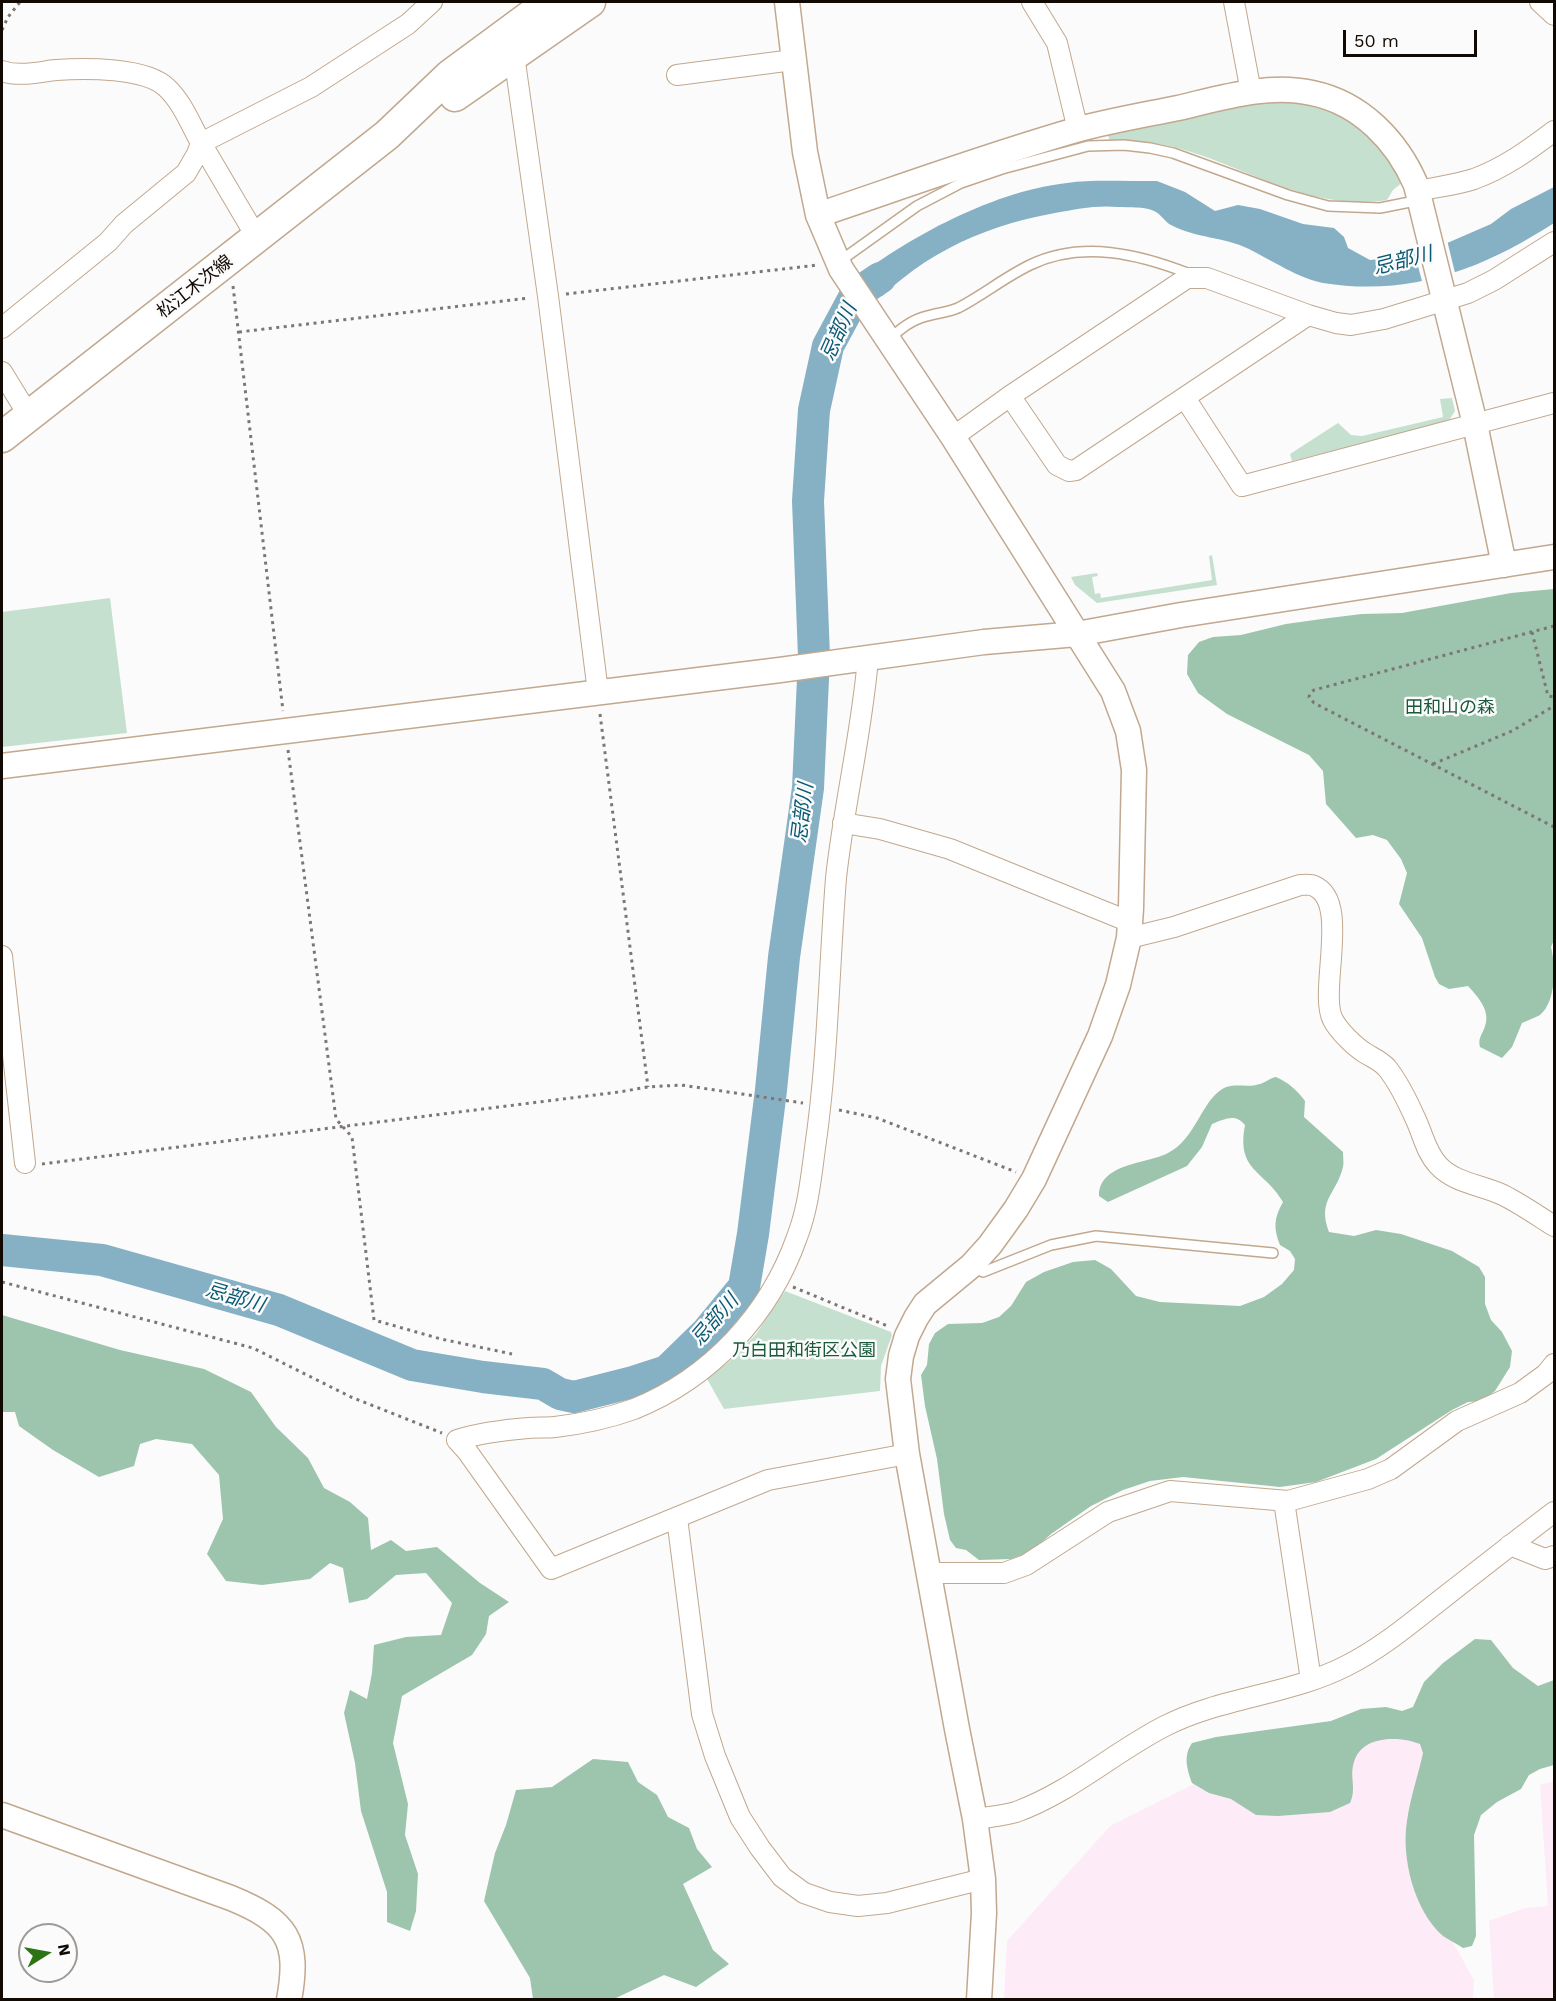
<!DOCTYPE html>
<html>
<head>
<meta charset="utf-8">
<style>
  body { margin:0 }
  #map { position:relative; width:1556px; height:2001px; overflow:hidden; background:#fbfbfb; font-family:"Work Sans",sans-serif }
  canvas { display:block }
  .frame { position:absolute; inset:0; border:3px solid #120903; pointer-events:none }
  .north { position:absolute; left:18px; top:1923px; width:60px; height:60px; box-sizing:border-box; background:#fbfbfb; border:2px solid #9e9a98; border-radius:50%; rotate:79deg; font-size:16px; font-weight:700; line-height:24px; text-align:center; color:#120903 }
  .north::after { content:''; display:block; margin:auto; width:21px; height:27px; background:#2c7314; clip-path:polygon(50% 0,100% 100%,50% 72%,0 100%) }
  .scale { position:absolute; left:1343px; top:30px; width:134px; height:27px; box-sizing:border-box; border:3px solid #120903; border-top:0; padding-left:8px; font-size:18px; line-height:21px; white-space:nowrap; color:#120903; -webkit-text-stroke:4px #fbfbfb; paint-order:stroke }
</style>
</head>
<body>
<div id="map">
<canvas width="1556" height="2001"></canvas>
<div class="frame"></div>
<div class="north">N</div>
<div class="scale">50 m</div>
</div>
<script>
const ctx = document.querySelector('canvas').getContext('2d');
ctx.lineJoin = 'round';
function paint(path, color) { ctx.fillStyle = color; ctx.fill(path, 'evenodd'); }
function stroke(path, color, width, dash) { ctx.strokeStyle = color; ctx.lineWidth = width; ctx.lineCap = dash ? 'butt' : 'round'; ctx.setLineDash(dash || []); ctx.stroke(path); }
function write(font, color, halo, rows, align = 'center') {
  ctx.font = font + ' "Work Sans","Noto Sans JP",sans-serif'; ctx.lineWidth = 5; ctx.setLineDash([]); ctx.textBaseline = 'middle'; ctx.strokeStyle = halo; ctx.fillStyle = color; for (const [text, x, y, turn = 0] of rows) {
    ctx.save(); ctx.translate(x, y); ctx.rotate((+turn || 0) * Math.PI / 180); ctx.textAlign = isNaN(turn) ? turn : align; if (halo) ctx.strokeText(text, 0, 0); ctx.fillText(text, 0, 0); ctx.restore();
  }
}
paint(new Path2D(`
  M 1352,1728 L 1436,1731 L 1425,1893 L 1474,1980 L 1473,1999 L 1004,2000 L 1007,1941 L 1110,1826 L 1226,1768 Z
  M 1554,1781 L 1554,1999 L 1494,1999 L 1489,1921 L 1525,1908 L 1548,1906 L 1540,1785 Z`), '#fdebf7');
paint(new Path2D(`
  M 1257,101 L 1308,102 L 1346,116 L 1384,149 L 1403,182 L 1393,190 L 1387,200 C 1307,212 1247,166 1174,147 C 1152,142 1132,141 1110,141 L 1108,135 Z
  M 1452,398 L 1455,411 L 1448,422 L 1292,461 L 1290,454 L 1338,423 L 1351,435 L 1362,436 L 1443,417 L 1440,399 Z
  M 1212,555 L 1217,585 L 1097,603 L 1075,585 L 1071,577 L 1097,573 L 1098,576 L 1092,577 L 1095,594 L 1100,593 L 1101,598 L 1212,580 L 1209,556 Z
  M 110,598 L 127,733 L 2,747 L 2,612 Z
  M 785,1291 L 891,1332 L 892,1335 L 881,1366 L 880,1391 L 724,1409 L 707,1379 L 733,1358 L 756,1334 Z`), '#c6e0d0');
paint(new Path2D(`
  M 1554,589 L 1554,940 L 1551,947 C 1556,967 1556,1002 1540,1015 C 1535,1018 1528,1020 1522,1023 L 1512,1047 L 1502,1058 L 1480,1047 C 1478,1039 1481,1036 1484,1029 C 1492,1012 1479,998 1468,986 L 1449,989 L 1439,984 L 1435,977 L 1422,938 L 1399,904 L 1407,873 L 1401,859 L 1387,840 L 1373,835 L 1356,838 L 1326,804 L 1323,771 L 1309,755 L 1227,714 L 1198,693 L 1187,674 L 1188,655 L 1199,642 L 1213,637 L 1241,635 L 1286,624 L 1329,618 L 1362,614 L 1402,613 L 1511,593 Z
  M 1276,1077 C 1289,1083 1297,1090 1305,1101 L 1304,1117 L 1343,1152 C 1343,1157 1344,1163 1343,1167 C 1336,1195 1317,1200 1329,1232 L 1354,1236 L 1376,1230 L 1401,1234 L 1452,1251 L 1479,1267 L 1485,1277 L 1485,1304 L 1491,1320 L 1502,1332 L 1512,1351 L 1510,1367 L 1495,1391 L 1482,1401 L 1468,1402 L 1452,1410 L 1376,1459 L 1316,1482 L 1280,1487 L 1183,1477 L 1150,1481 L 1123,1490 L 1091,1506 L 1051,1534 L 1031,1552 L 1011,1559 L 979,1560 L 966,1550 L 956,1548 L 950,1540 L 944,1514 L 937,1459 L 925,1406 L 921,1375 L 927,1365 L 929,1344 L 935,1333 L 948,1324 L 982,1323 L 999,1317 L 1011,1306 L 1026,1282 L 1044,1272 L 1073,1262 L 1095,1260 L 1111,1269 L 1136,1296 L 1160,1302 L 1240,1306 L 1264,1297 L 1282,1284 L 1294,1270 L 1295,1259 L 1290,1251 L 1280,1245 C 1273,1228 1274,1218 1283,1202 C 1265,1170 1236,1172 1245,1125 C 1235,1113 1225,1119 1212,1124 L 1202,1147 L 1187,1166 L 1108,1202 L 1099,1196 C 1099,1163 1147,1164 1168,1153 C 1196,1139 1202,1099 1224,1088 C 1234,1083 1249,1088 1260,1084 C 1266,1082 1270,1078 1276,1077 Z
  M 2,1315 L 120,1350 L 204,1369 L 251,1392 L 276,1427 L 308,1458 L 324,1488 L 350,1502 L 368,1518 L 371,1550 L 391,1540 L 406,1551 L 437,1547 L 480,1583 L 509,1602 L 489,1616 L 486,1634 L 472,1655 L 402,1696 L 393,1743 L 408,1804 L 405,1835 L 418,1874 L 416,1911 L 410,1931 L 387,1922 L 387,1892 L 361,1811 L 355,1763 L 344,1713 L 350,1690 L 367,1699 L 372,1673 L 374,1645 L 406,1637 L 441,1635 L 452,1603 L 426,1573 L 396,1575 L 367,1599 L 349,1603 L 343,1568 L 330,1563 L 310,1579 L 262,1585 L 226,1581 L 207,1554 L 223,1519 L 219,1475 L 192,1444 L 156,1439 L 140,1444 L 134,1466 L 99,1477 L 53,1450 L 19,1426 L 15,1412 L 2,1412 Z
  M 1475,1639 L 1491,1640 L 1513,1668 L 1538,1686 L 1554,1680 L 1554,1765 L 1540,1769 L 1529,1775 L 1521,1789 L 1497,1802 L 1481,1815 L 1474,1835 L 1476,1936 L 1472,1946 L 1463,1948 C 1457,1944 1449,1940 1443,1936 C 1414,1911 1401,1857 1407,1821 C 1410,1798 1418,1776 1423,1753 L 1420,1744 C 1399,1736 1362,1735 1354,1762 C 1349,1777 1357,1788 1350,1803 L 1330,1812 L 1278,1816 L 1256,1815 L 1231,1799 L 1209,1793 L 1192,1783 C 1187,1769 1183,1756 1192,1743 L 1216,1737 L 1331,1721 L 1361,1709 L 1386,1707 L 1402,1711 L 1413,1707 L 1424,1682 L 1443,1663 Z
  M 593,1759 L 628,1762 L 638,1782 L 657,1795 L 668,1817 L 689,1828 L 697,1849 L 712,1867 L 683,1884 L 713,1950 L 729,1964 L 696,1987 L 664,1975 L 614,1999 L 533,1999 L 530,1978 L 484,1901 L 495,1853 L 506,1825 L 516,1790 L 552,1787 Z`), '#9dc4ad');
paint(new Path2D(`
  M 1131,181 L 1157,181 L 1185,192 L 1215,211 L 1238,205 L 1260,209 L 1303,224 L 1334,228 L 1344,237 L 1348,248 L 1370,260 L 1407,256 L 1438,247 L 1491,224 L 1511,209 L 1554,187 L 1554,223 C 1483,269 1410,297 1323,283 C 1300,279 1271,260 1249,249 C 1225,237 1195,238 1171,225 C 1165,222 1161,214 1154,211 C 1145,206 1128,208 1118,207 C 1096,205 1077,209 1055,213 C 974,228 916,258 860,318 L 840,290 C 900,242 988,192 1067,183 C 1088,180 1110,181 1131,181 Z`), '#86b0c3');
paint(new Path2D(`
  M 1447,240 L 1456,277 L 1423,285 L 1414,251 Z
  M 862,269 L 883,298 L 864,319 L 841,286 Z`), '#fbfbfb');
stroke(new Path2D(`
  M 2,1250 L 102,1260 L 279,1310 L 412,1365 L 483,1377 L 543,1384 L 560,1394 L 574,1397 L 633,1382 L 667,1371 L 707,1332 L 744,1287 L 753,1234 L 771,1090 L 784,957 L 808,788 L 814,657 L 808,501 L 814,410 L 828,346 L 856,294 L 880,278`), '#86b0c3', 32);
const service = new Path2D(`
  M 840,261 L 917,206 L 961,183 L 1002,169 L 1088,146 L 1124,145 L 1150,148 L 1173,153 L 1288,195 L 1328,206 L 1380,208 L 1420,200
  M 889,340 C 900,329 911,320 927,316 C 937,313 949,312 958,308 C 983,295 1005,277 1030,265 C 1082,240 1139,254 1190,274
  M 971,1266 L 983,1272 L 1051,1245 L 1096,1236 L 1273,1253`);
const minor = new Path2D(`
  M 1032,2 L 1057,43 L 1078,130
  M 1234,2 L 1251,92
  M 1540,2 L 1554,15
  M 514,55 L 548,296 L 598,692
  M 2,71 C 19,77 38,72 56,70 C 84,68 146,67 167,88 C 182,102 191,125 201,143 L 197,154 L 186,173 L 124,224 L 108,242 L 2,328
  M 677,75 L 793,60
  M 1418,191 C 1436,187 1456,185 1474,179 C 1504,168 1529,150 1554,131
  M 257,238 L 201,143 L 311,87 L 408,24 L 432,2
  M 2,372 L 29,416
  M 1010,396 L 1057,465 L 1069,471 L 1076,470 L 1308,315
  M 1185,398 L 1242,486 L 1554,403
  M 953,437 L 1010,396 L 1187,278 L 1207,278 L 1308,315 L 1336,323 L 1351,325 L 1384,319 L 1468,293 L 1494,280 L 1554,242
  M 868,658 C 862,732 844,804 836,878 C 829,968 828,1059 815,1148 C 811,1178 808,1209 797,1237 C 770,1314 711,1378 634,1409 C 609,1418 581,1424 555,1427 C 546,1428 537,1427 528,1428 C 503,1430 480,1433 457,1440 L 467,1451 L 551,1569 L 768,1480 L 907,1454
  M 843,823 L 880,829 L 950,849 L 1130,922
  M 1129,938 L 1174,927 L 1300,885 C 1304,885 1310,884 1314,886 C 1351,901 1318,992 1333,1020 C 1339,1031 1354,1046 1365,1053 C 1373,1058 1381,1061 1387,1068 C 1399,1083 1408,1102 1416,1120 C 1423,1135 1426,1152 1438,1165 C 1454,1183 1482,1185 1503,1195 C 1521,1204 1538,1216 1554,1226
  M 2,956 L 25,1163
  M 1284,1501 L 1311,1680
  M 677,1518 L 702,1714 L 715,1756 L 740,1817 L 760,1848 L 782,1877 L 804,1893 L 830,1902 L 858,1906 L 887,1903 L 983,1879
  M 1510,1545 L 1545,1559 L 1554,1556
  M 928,1573 L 1004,1573 L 1026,1565 L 1108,1512 L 1170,1491 L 1288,1501 L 1368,1479 L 1391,1469 L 1457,1421 L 1520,1393 L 1546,1374 L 1554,1364
  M 975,1819 C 988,1817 1003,1816 1016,1812 C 1071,1792 1114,1752 1165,1726 C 1222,1697 1289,1695 1346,1666 C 1382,1648 1412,1622 1443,1598 C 1480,1569 1517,1540 1554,1512`);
const tertiary = new Path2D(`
  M 787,2 L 805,152 L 818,215 L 841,269 L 953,437 L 1113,691 L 1128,731 L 1134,770 L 1131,908 L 1129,938 L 1118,985 L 1100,1036 L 1034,1179 L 1016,1209 L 990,1245 L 971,1266 L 925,1304 L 916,1318 L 907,1336 L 901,1356 L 898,1379 L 907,1454 L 957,1729 L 975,1819 L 983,1879 L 984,1913 L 979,2000
  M 818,215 C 904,186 989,155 1076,130 C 1109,121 1144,115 1178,108 C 1221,98 1268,83 1312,93 C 1361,103 1397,141 1416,185 L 1475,424 L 1504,565
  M 2,766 L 780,670 L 984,642 L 1077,634 L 1181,615 L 1554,557
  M 2,1815 L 231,1898 C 287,1921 300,1940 289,2000`);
const primary = new Path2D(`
  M 455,96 L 590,2
  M 2,437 L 387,135 L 450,75 L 549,2`);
stroke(service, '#c1a88e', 12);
stroke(minor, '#c1a88e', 22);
stroke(tertiary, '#c1a88e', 27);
stroke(primary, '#c1a88e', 33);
stroke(new Path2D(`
  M 2,30 L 8,17 L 20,2
  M 233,286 L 283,711
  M 566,294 L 818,265
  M 239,332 L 529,298
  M 1554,626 L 1314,690 L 1310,693 L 1309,697 L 1314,703 L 1554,827
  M 1532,632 L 1548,696 L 1554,697
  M 600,714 L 648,1087
  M 288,750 L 336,1119 L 352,1137 L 374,1320 L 441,1339 L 512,1354
  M 1433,764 L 1512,731 L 1554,706
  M 839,1110 L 877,1118 L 1016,1172
  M 42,1164 L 619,1092 L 648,1087 L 681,1085 L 803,1103
  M 2,1282 L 253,1348 L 351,1397 L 442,1433
  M 793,1287 L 890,1327`), '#7c7774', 3, [3, 4.5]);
stroke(service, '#fff', 9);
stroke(minor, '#fff', 20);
stroke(tertiary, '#fff', 24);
stroke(primary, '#fff', 30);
write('18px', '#120903', '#fbfbfb', [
  ["松江木次線",195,287,-38]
]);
write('18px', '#18593a', '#fbfbfb', [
  ["田和山の森",1450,708],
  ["乃白田和街区公園",804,1351]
]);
write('italic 20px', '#075974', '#fbfbfb', [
  ["忌部川",1403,261,-14],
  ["忌部川",839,332,-66],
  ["忌部川",803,813,-83],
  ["忌部川",235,1298,16],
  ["忌部川",715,1320,-49]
]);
</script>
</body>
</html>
